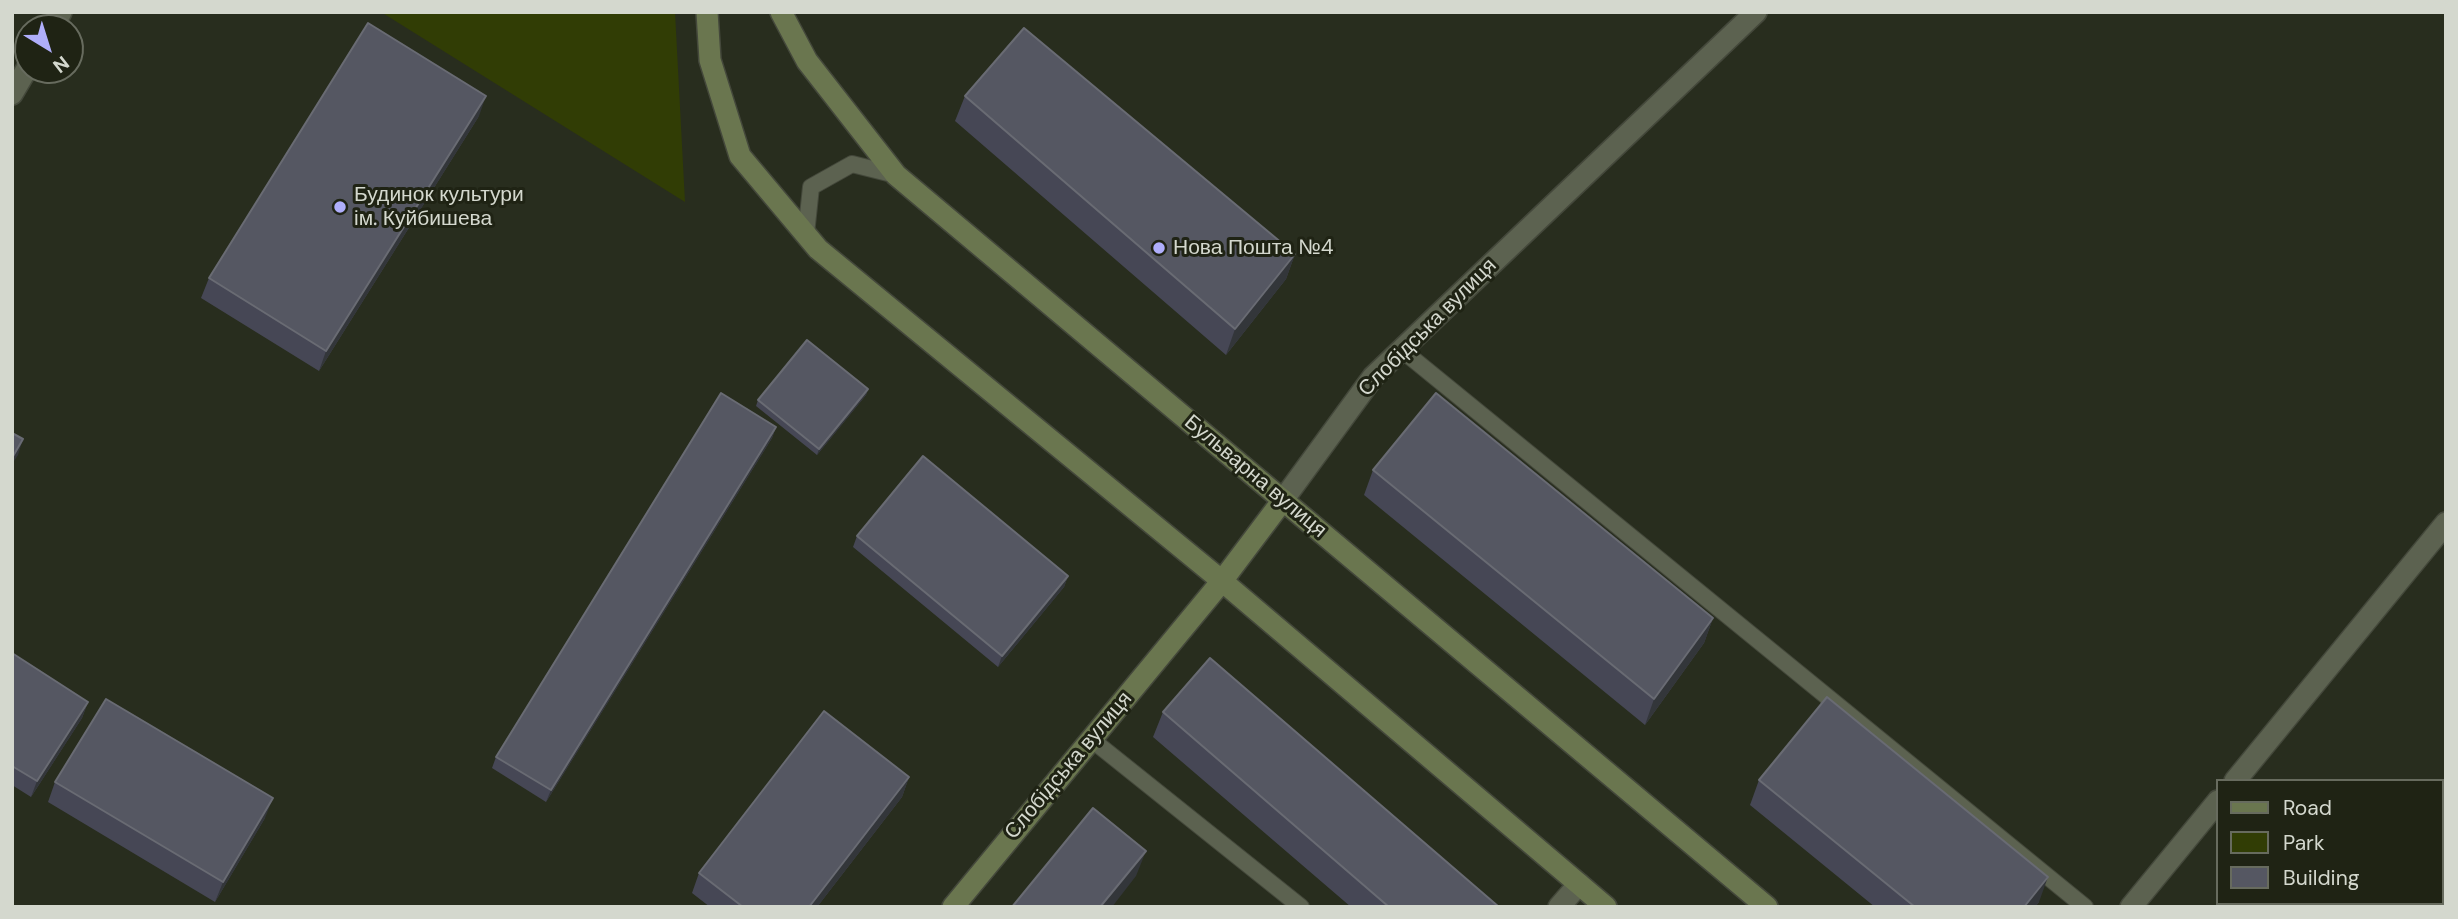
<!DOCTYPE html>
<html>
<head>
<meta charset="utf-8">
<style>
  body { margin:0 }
  #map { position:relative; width:2458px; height:919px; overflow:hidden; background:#282d1e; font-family:"DM Sans",sans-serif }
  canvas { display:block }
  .frame { position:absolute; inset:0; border:14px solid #d4d8ce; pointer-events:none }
  .legend { position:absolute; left:2216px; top:779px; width:228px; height:126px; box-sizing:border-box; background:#1f2314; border:2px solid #676b5e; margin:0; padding:9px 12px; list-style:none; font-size:21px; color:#d4d8ce }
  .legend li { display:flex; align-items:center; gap:14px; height:35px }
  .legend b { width:35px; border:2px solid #676b5e }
  .north { position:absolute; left:14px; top:14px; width:70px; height:70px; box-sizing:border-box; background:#1f2314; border:2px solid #676b5e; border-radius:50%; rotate:142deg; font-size:19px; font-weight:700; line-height:28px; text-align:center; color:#d4d8ce }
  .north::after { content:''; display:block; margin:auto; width:24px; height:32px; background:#afaefa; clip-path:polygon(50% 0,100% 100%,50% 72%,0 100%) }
</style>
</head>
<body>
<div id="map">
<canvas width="2458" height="919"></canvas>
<div class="frame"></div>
<ul class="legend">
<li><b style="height:9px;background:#6a764f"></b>Road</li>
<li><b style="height:19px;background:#313d05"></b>Park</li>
<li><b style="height:19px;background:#555762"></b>Building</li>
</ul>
<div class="north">N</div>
</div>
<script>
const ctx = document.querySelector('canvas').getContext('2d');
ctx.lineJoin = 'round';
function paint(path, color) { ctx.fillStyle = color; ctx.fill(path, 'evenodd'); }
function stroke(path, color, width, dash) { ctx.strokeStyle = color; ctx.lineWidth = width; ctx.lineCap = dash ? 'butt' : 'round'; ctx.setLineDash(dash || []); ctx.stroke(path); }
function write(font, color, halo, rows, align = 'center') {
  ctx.font = font + ' "DM Sans",sans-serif'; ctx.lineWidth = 6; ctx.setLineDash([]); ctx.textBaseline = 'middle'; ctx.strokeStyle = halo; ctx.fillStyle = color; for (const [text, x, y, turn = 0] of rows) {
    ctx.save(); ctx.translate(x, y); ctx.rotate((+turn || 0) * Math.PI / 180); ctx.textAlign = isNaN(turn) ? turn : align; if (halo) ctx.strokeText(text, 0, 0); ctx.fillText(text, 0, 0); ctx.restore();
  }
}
paint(new Path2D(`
  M 381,12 L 675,12 L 685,202 Z`), '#313d05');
const lane = new Path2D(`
  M 806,234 L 811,187 L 852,164 L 896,175
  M 1402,350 L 2085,907
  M 1091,739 L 1301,907`);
const street = new Path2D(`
  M 52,28 L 61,12
  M 12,94 L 28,67
  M 1283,500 L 1373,377 L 1756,12
  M 2235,781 L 2446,523
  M 2368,903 L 2372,907
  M 1559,907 L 1579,884
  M 2131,907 L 2218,801`);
const secondary = new Path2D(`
  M 707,12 L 710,60 L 740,156 L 818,249 L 1222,581 L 1606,907
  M 781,12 L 807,61 L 896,175 L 1767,907
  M 953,907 L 1222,581 L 1283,500`);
stroke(lane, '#44483b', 18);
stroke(street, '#44483b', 24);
stroke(secondary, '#44483b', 24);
stroke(lane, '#5c6250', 16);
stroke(street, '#5c6250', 21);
stroke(secondary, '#6a764f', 21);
paint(new Path2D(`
  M 965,96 L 1295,254 L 1286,279 L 1226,355 L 955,121 Z
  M 479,116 L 319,371 L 201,298 L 209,278 Z
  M 868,389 L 866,395 L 817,455 L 756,406 L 758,400 Z
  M 776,427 L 772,438 L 546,802 L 492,768 L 496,757 Z
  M 1373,470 L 1713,618 L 1704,643 L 1645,725 L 1364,495 Z
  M 857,536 L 1068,576 L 1064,587 L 998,667 L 853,547 Z
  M 12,653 L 88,702 L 82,718 L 31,797 L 12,785 Z
  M 1163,712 L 1499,907 L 1351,907 L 1153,737 Z
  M 909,777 L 902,797 L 817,907 L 710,907 L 692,893 L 699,873 Z
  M 1759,780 L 2039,902 L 2035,907 L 1875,907 L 1750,805 Z
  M 55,782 L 265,818 L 215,902 L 48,802 Z`), '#464755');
paint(new Path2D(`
  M 486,96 L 479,116 L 319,371 L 326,351 Z
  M 1295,254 L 1286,279 L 1226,355 L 1235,329 Z
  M 868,389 L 866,395 L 817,455 L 819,449 Z
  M 776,427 L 772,438 L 546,802 L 551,790 Z
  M 23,439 L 18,455 L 12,464 L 12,458 Z
  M 1068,576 L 1064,587 L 998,667 L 1002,656 Z
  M 1713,618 L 1704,643 L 1645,725 L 1654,699 Z
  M 88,702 L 82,718 L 31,797 L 37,781 Z
  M 909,777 L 902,797 L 817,907 L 809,907 Z
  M 273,798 L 265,818 L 215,902 L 223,882 Z
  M 1146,851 L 1136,876 L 1112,907 L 1100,907 Z
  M 2048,877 L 2039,902 L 2035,907 L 2024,907 Z`), '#33363a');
const building = new Path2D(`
  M 368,23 L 486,96 L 326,351 L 209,278 Z
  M 1024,28 L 1295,254 L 1235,329 L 965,96 Z
  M 807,340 L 868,389 L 819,449 L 758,400 Z
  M 721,393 L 776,427 L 551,790 L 496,757 Z
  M 1436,393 L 1713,618 L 1654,699 L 1373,470 Z
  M 12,433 L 23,439 L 12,458 Z
  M 923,456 L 1068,576 L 1002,656 L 857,536 Z
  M 12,653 L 88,702 L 37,781 L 12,766 Z
  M 1210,658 L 1499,907 L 1389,907 L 1163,712 Z
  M 1827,697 L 2048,877 L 2024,907 L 1915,907 L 1759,780 Z
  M 106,699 L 273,798 L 223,882 L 55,782 Z
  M 824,711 L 909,777 L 809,907 L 743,907 L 699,873 Z
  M 1093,808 L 1146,851 L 1100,907 L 1012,907 Z
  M 2253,903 L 2283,903 L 2287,907 L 2250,907 Z`);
paint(building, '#555762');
stroke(building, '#696b73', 2);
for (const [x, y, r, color] of [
  [340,207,7,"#afaefa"],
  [1159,248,7,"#afaefa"]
]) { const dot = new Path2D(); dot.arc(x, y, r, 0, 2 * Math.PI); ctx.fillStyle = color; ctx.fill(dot); stroke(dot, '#1f2314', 2.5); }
write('21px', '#d4d8ce', '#1f2314', [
  ["Будинок культури",354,195],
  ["ім. Куйбишева",354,219],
  ["Нова Пошта №4",1173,248]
], 'left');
write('21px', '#d4d8ce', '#1f2314', [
  ["Слобідська вулиця",1428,328,-45],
  ["Бульварна вулиця",1255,477,40],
  ["Слобідська вулиця",1069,766,-50]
]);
</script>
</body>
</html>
